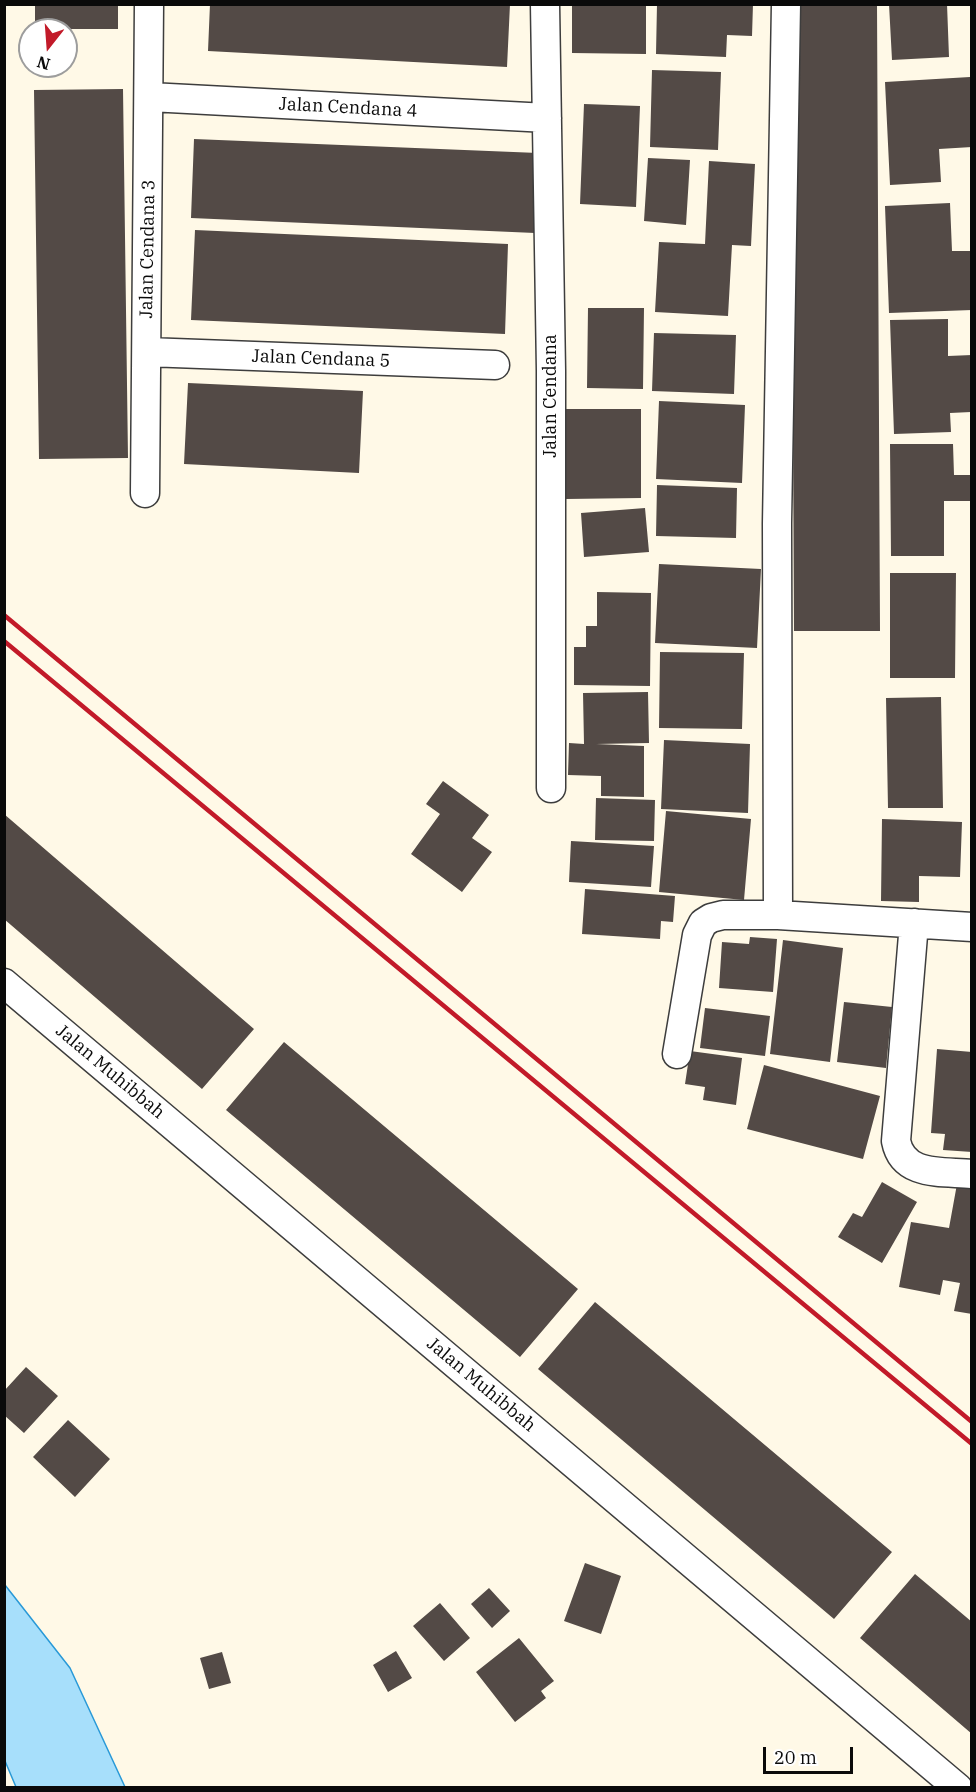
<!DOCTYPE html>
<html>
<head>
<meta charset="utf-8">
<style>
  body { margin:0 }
  #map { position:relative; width:976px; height:1792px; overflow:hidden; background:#fff9e7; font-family:"IBM Plex Serif",serif }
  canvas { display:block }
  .frame { position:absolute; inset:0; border:6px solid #0a0a0a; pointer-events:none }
  .north { position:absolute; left:18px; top:18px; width:60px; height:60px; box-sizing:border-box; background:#fff; border:2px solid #9d9d9d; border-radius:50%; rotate:197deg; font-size:16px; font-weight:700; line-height:24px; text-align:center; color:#0a0a0a }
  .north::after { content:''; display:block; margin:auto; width:21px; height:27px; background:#c21a29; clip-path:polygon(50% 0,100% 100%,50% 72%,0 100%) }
  .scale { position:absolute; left:763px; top:1747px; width:90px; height:27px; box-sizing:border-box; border:3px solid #0a0a0a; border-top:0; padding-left:8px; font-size:18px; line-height:21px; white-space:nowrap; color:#0a0a0a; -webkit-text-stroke:4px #fff; paint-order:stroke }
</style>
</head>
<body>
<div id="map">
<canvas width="976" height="1792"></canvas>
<div class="frame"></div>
<div class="north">N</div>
<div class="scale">20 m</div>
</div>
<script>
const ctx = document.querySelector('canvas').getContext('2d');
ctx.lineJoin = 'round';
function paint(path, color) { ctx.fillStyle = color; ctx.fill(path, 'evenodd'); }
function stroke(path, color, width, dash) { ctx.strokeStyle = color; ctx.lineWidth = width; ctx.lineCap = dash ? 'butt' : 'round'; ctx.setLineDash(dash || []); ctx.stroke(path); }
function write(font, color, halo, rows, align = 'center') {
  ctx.font = font + ' "IBM Plex Serif",serif'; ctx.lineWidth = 6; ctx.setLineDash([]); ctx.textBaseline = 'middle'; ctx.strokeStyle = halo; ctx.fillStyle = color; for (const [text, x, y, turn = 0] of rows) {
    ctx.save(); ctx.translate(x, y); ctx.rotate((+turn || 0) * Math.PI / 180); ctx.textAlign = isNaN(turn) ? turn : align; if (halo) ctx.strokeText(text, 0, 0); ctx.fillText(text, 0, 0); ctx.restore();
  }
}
const water = new Path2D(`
  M 5,1585 L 70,1668 L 125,1787 L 16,1787 L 5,1761 Z`);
paint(water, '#a7dffb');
stroke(water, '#2999d7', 1.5);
paint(new Path2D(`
  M 210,4 L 510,4 L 507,67 L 208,51 Z
  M 572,4 L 646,4 L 646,54 L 572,53 Z
  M 657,4 L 753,4 L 752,36 L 727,35 L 726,57 L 656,54 Z
  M 791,4 L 877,4 L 880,631 L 794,631 Z
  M 889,4 L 947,4 L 949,57 L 892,60 Z
  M 35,5 L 118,5 L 118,29 L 35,29 Z
  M 652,70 L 721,72 L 718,150 L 650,147 Z
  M 970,77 L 972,147 L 939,149 L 941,182 L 890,185 L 885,82 Z
  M 123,89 L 128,458 L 39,459 L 34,90 Z
  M 584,104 L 640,106 L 636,207 L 580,204 Z
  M 194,139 L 538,153 L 535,233 L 191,218 Z
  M 648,158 L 690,160 L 686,225 L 644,221 Z
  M 709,161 L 755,164 L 751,246 L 732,245 L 728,316 L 655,312 L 659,242 L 705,244 Z
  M 950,203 L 952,251 L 972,251 L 972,310 L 889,313 L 885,206 Z
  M 195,230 L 508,244 L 505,334 L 191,320 Z
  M 588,308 L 644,308 L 643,389 L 587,388 Z
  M 948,319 L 948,356 L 972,355 L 971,412 L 950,413 L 951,432 L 894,434 L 890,320 Z
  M 654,333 L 736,335 L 734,394 L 652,391 Z
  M 188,383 L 363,391 L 359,473 L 184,464 Z
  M 659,401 L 745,405 L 742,483 L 656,479 Z
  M 565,409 L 641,409 L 641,498 L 566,499 Z
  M 890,444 L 953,444 L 954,475 L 972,475 L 972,501 L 944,501 L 944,556 L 891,556 Z
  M 657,485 L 737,488 L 736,538 L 656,536 Z
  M 645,508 L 649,552 L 584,557 L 581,513 Z
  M 659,564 L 761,569 L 757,648 L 655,643 Z
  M 890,573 L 956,573 L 955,678 L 890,678 Z
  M 597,592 L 651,593 L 650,686 L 574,685 L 574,647 L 586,647 L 586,626 L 597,626 Z
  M 660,652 L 744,653 L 742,729 L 659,728 Z
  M 648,692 L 649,743 L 596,744 L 644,746 L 644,797 L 601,796 L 601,776 L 568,775 L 569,743 L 584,744 L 583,693 Z
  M 941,697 L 943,808 L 888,808 L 886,698 Z
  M 664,740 L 750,744 L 748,813 L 661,809 Z
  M 443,781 L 489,815 L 472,838 L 492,852 L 462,892 L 411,854 L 440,814 L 426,804 Z
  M 596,798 L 655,800 L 654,841 L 595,840 Z
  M 666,811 L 751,819 L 744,900 L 659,892 Z
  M 4,814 L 254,1029 L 202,1089 L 4,919 Z
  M 882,819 L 962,822 L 960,877 L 919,876 L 919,902 L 881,901 Z
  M 571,841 L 654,846 L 651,887 L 569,882 Z
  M 585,889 L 675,896 L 673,922 L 661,921 L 660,939 L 582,934 Z
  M 750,937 L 777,939 L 773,992 L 719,988 L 722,942 L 749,944 Z
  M 783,940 L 843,948 L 830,1062 L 770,1054 Z
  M 844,1002 L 892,1007 L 886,1068 L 837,1062 Z
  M 705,1008 L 770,1016 L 765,1056 L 700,1048 Z
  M 284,1042 L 578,1289 L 520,1357 L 226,1110 Z
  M 937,1049 L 972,1052 L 972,1152 L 943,1150 L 945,1134 L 931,1133 Z
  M 690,1051 L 742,1058 L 736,1105 L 703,1100 L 705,1087 L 685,1084 Z
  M 764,1065 L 880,1096 L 863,1159 L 747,1129 Z
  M 882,1182 L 917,1202 L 882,1263 L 838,1237 L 853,1213 L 862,1217 Z
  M 957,1184 L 972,1186 L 972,1314 L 954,1311 L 960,1283 L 943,1280 L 940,1295 L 899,1287 L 911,1222 L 949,1228 Z
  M 595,1302 L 892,1552 L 834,1619 L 538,1369 Z
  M 26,1367 L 58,1396 L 24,1433 L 4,1415 L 4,1391 Z
  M 68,1420 L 110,1459 L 75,1497 L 33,1457 Z
  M 585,1563 L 621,1576 L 601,1634 L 564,1621 Z
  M 915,1574 L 972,1622 L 972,1734 L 860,1638 Z
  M 489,1588 L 510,1611 L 492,1628 L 471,1604 Z
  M 440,1603 L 470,1638 L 444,1661 L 413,1626 Z
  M 519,1638 L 554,1681 L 541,1691 L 546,1698 L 515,1722 L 476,1672 Z
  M 396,1651 L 412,1678 L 388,1692 L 373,1665 Z
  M 222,1652 L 231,1683 L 209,1689 L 200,1658 Z`), '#534a46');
const street = new Path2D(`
  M 545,4 L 551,371 L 551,788
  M 150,97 L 547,118
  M 147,352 L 495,365
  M 145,493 L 149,4
  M 778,915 L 777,523 L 786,4
  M 914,923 L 896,1141 C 903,1177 942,1171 972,1174
  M 4,983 L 958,1788
  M 677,1054 L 697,935 L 703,923 L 711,918 L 723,915 L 778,915 L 972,927`);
stroke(street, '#3d3d3d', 31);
stroke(street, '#fff', 28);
stroke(new Path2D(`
  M 4,615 L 972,1422
  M 4,641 L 972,1444`), '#c21a29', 4.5);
write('18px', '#0a0a0a', '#fff', [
  ["Jalan Cendana 4",348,108,3],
  ["Jalan Cendana 3",148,249,-89],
  ["Jalan Cendana 5",321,359,2],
  ["Jalan Cendana",551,396,-90],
  ["Jalan Muhibbah",110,1072,40],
  ["Jalan Muhibbah",481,1385,40]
]);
</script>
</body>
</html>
